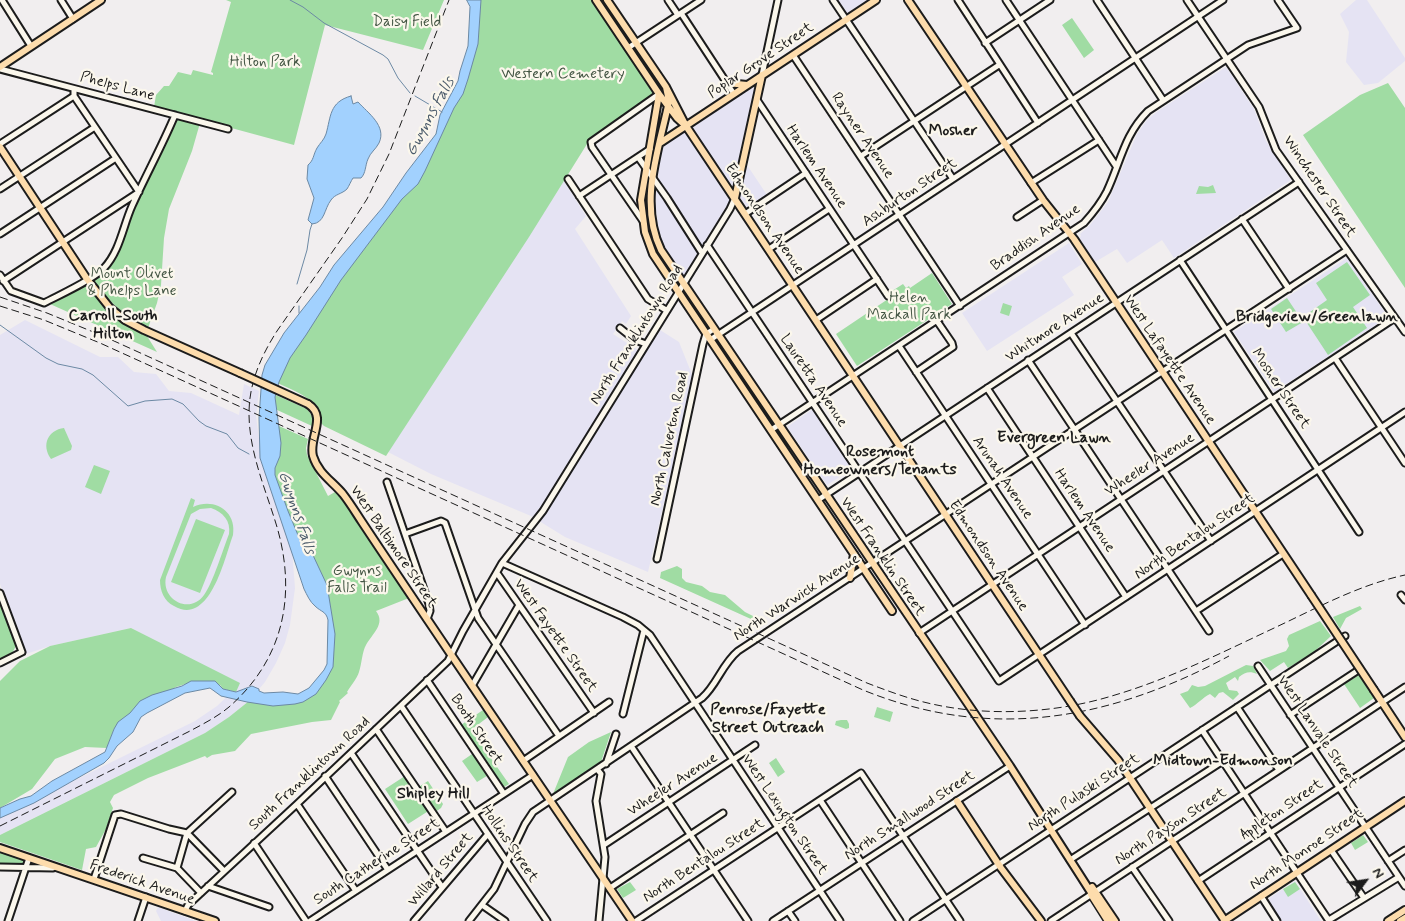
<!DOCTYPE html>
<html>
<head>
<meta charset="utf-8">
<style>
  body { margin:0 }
  #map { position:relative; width:1405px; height:921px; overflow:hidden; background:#f1eeef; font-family:Mynerve,sans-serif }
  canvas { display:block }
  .north { position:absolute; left:1340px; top:856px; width:50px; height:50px; -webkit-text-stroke:4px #fbf7ec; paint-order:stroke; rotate:59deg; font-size:14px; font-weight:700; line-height:20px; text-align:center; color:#1c1c1c }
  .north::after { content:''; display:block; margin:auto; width:18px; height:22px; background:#1c1c1c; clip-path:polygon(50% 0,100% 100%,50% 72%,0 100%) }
</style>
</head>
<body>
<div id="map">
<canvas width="1405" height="921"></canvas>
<div class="north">N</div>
</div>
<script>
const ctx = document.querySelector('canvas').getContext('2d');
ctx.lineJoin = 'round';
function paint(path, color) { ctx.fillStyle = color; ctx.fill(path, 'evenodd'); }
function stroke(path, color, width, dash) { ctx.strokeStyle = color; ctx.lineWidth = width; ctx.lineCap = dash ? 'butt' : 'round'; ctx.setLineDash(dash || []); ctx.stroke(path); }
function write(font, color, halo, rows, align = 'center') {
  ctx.font = font + ' Mynerve,sans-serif'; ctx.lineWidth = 4.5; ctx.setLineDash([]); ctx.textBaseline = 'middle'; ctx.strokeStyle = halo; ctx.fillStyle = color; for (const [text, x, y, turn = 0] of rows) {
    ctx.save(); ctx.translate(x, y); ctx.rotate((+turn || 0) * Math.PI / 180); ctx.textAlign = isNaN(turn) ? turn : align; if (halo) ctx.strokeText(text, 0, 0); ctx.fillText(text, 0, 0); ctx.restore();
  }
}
paint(new Path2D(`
  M 836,0 L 869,0 L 848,14 L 845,13 Z
  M 1356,0 L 1367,0 L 1405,58 L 1405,61 L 1378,83 L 1364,85 L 1346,62 L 1349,32 L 1340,14 Z
  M 1226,67 L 1254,109 L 1266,141 L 1291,180 L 1174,258 L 1162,240 L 1127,263 L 1117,249 L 1095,262 L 1079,238 L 1081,236 L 1080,234 L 1090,225 L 1108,202 L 1137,134 L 1147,120 L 1158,111 Z
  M 757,81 L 741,156 L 767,195 L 747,209 L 691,126 Z
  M 685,130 L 731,199 L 683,277 L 668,255 L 659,235 L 654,194 L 663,145 Z
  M 564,181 L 586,216 L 575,229 L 631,316 L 626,324 L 622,321 L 613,334 L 644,354 L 660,330 L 679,342 L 693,377 L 648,572 L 565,537 L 531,516 L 431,474 L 388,452 Z
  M 1069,243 L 1082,264 L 1062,277 L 1074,295 L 987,351 L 962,313 Z
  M 1347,258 L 1388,317 L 1274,392 L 1234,332 Z
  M 25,320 L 100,357 L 118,357 L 134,372 L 156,374 L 169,391 L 191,393 L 239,415 L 244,384 L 259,391 L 256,416 L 261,454 L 292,550 L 295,588 L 290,625 L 285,643 L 276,663 L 265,682 L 249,701 L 229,717 L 205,733 L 0,835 L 0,817 L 195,721 L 217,706 L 237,687 L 131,628 L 50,646 L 26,654 L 0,584 L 0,335 Z
  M 813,409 L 852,469 L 827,485 L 787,427 Z
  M 1295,881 L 1321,921 L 1282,921 L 1268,899 Z
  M 158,907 L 193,920 L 195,921 L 161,921 L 156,911 Z`), '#e5e3f3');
paint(new Path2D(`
  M 226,0 L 444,0 L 423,50 L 325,25 L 294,145 L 154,107 L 156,95 L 164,86 L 169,86 L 178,72 L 191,75 L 193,70 L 213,75 L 213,73 L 211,72 L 231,2 Z
  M 473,0 L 592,0 L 653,93 L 651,97 L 588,140 L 587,144 L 529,237 L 386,456 L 324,426 L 321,423 C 321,397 289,389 268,379 L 422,162 L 464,76 L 473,41 Z
  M 1072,18 L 1094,50 L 1084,58 L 1062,25 Z
  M 1388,83 L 1405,108 L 1405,288 L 1303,135 L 1360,95 Z
  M 178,118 L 200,123 L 192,151 L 169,209 L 164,238 L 161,285 L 157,303 L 148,328 C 123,314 109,303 93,279 L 117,251 L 135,206 Z
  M 1213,185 L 1216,193 L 1196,194 L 1199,186 L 1208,187 Z
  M 1347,262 L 1370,295 L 1353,307 L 1367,328 L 1328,355 L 1303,317 L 1327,300 L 1316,283 Z
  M 932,273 L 952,304 L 857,366 L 836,334 L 894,295 L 892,291 L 903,284 L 906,288 L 909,286 L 910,288 Z
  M 86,284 L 101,303 L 114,316 L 126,325 L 147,336 L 157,352 L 50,304 Z
  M 1287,298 L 1303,322 L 1286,332 L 1271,309 Z
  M 1003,303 L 1012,306 L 1009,316 L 1000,313 Z
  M 267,391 L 307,409 C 312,415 314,419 312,426 L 264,404 Z
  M 270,422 L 308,439 L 306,448 L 307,455 L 328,496 L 335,492 L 340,495 L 409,598 L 376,611 C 386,624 372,634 366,645 C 362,652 362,663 359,672 C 357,679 351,685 347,692 L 348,693 L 339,701 L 340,702 L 331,720 L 312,722 L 251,734 L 235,751 L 212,755 L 207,758 L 205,756 L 148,778 L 114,795 L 110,802 L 113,808 L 106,829 L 96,847 L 86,849 L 82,870 L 0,842 L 0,835 L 205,733 L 229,717 L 249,701 L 307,694 L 330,663 L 329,610 L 295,542 L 274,488 Z
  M 64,428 L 72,446 L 71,450 L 51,459 C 41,445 48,430 64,428 Z
  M 94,465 L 110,471 L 101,494 L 85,487 Z
  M 191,498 L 195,500 L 193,507 C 214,497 237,511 233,535 C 225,557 210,627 174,606 C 164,601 160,591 160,580 ZM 211,508 C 223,512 231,521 229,534 C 223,549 213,583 204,595 C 190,615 161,600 166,577 L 191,514 L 200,509 Z
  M 196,519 L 225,530 L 200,593 L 171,582 Z
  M 677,566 L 682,569 L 682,578 L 686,582 L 702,586 L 710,592 L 725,595 L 745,612 L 763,621 L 762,624 L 660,578 L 661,572 Z
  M 0,602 L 16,644 C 14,654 8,656 0,660 Z
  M 1360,606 L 1362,609 L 1346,618 L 1340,629 L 1333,617 Z
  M 1320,621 L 1331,636 L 1314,652 L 1288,668 L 1284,662 L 1270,671 L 1260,660 L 1286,651 L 1289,646 L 1287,639 L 1289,635 Z
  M 131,628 L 240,683 L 236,692 L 223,689 L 220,685 L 195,681 L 176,687 L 125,717 L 114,729 L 107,748 L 85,747 L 55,759 L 32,789 L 0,808 L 0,681 L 20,661 L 50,646 Z
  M 1246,665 L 1253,666 L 1257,674 C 1250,671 1245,672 1239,677 L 1238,681 L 1235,677 L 1226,683 L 1229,690 L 1237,691 L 1239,694 L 1233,700 L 1223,692 L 1219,693 L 1215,698 L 1210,694 C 1202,698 1198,704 1190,708 L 1180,694 L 1188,691 L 1192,685 L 1198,687 L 1205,686 Z
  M 1359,675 L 1374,698 L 1360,708 L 1344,684 Z
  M 877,707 L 893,712 L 890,722 L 874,717 Z
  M 483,710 L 488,717 L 471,730 L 509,784 L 501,789 L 490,774 L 477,782 L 462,761 L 475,752 L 458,727 Z
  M 841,720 L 847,720 L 849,724 L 849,728 L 846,729 L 835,725 L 836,721 Z
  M 611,732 L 601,762 L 553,794 L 568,757 L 589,742 Z
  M 776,758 L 785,772 L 778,777 L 769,763 Z
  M 405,776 L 414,790 L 428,781 L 443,804 L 441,808 L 434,813 L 430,810 L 408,824 L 385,789 Z
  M 1363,835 L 1368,842 L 1355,850 L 1351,843 Z
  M 0,852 L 24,860 L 24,866 L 0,864 Z
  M 630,882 L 636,890 L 623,898 L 617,889 Z
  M 1295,882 L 1300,889 L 1288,897 L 1283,889 Z`), '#a0dca3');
const water = new Path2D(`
  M 467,0 L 481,0 L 478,44 L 468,79 L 463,94 L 454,108 L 425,171 L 418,184 L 402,199 L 341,280 L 306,335 L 290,358 L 279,382 L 275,397 L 281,443 L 280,456 L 275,468 L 275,475 L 288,511 L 300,540 L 311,551 L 327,585 L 335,634 L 333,667 L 326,680 L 316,694 L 303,702 L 295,704 L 273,706 L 247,702 L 221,696 L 210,688 L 185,693 L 147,713 L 141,717 L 133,732 L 117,746 L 109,758 L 104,763 L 34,803 L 0,818 L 0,808 L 20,799 L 31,796 L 52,781 L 105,752 L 114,729 L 118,722 L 130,713 L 140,701 L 152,695 L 182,686 L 191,681 L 215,681 L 223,689 L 236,692 L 252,686 L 259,689 L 259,691 L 264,693 L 283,692 L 298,694 L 309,688 L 324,670 L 327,664 L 328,620 C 326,611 321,612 315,606 C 310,602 307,595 304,589 L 260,458 L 259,418 L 262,375 L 265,365 L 284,333 L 320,287 L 334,265 L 383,207 L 406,173 L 436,134 L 440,115 L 458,81 L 460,71 L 468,46 L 470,7 Z
  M 351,96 L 353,104 L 358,102 C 368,113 387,126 379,143 C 376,149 370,153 368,159 C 365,166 366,173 361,178 L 353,178 C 351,181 349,186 347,189 C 342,194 335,194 331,200 C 324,209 325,223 312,224 L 308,220 L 314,198 L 307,179 L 308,165 C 314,160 313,155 317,148 C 320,143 324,140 326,134 C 331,117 329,102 351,96 Z`);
paint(water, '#a2d1fe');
stroke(water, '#6c89a4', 1);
stroke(new Path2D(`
  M 290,0 L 303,7 L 324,23 L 383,55 L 388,59 L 398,78 L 410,93
  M 415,96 L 442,112
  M 297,284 L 307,250 L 310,230 L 312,224
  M 299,306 L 299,313
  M 0,325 L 46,358 L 58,364 L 82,369 L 93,375 L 128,406 L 145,401 L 172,399 L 183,404 L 199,421 L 206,426 L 227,434 L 238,448 L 249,454`), '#6c89a4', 1);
const minor = new Path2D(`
  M 2,0 L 31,46
  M 61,0 L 73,19
  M 668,0 L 678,15
  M 833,0 L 953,179
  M 958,0 L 1038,123
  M 1006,0 L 1116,166
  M 1097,0 L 1163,100
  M 1187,0 L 1259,107 L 1276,150 L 1405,332
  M 681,13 L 734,94
  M 985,43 L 1050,0
  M 628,48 L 701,0
  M 793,55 L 960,306
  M 0,69 L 228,129
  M 762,75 L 778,0
  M 757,100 L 888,296
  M 0,144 L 74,96
  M 861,156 L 999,65
  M 638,157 L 667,198 L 702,253
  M 568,179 L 648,299 L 666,310
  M 1031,183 L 1099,140
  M 0,189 L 95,127
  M 579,196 L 650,149
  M 745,214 L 806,173
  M 1017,217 L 1043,200
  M 1242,219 L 1289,289
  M 643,221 L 592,147 L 591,142 L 659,94
  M 0,234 L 116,158
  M 707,245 L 999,681 L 1405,412
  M 769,249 L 829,209
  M 1180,260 L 1359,532
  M 0,275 L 11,291 L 44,303 C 59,295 93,280 104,268 C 120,251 123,226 132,206 C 146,175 162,146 175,115
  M 3,281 L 139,192 L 74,96 L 74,89
  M 816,320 L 877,279
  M 620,328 L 635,340 L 646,344
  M 1071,333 L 1211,541
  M 710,340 L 1223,0
  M 899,346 L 1085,625
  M 1335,358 L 1405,463
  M 1028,360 L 1209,631
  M 916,372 L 953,347 L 952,343 L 937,321
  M 987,388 L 1126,597
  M 771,430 L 1084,223 C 1093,213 1101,203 1107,191 C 1121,161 1124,135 1148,111 L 1248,45 L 1297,28 L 1278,0
  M 387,482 L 429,604 L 430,611 L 427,619
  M 818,500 L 1299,182
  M 405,534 L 441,521 L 445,523 L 478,618 L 559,736
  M 657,559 L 703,344 L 706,334 L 714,329
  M 502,563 L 623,617 L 638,625 L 650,635 L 840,921
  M 497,573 L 594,713
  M 0,593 L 22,652 L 0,663
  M 1401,595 L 1405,600
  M 1196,611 L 1283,554
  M 919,633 L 1395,318
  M 1258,666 L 1405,886
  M 427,680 L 504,794
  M 472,686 L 519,605
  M 401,706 L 547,921
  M 1237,707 L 1279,770
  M 623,714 L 644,630
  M 1290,715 L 1360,669 L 1358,666
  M 376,729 L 446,832
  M 1202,730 L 1329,921
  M 631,746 L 748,921
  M 351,753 L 442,887
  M 523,761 L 609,702
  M 606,764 L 616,734
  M 597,769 L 601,774 L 596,801 L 605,857 L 599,921
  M 325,776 L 388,870
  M 820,800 L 900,921
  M 297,804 L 356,891
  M 254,843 L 306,921
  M 604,845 L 755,745
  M 1331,850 L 1364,898
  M 143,858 L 177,868 L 201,893
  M 1070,860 L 1223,761
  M 1388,861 L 1405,850
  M 0,867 L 53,868
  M 1132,867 L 1169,921
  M 177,868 L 187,833 L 232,792
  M 94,879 L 115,815 L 121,814 L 169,829 L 187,833 L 224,871
  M 1198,881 L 1405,744
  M 208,886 L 269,907
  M 610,888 L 723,813
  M 1261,896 L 1277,921
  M 482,905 L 505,921
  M 185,911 L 188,905 L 297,804 L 448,661 L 463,631 L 502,563 L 543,511 L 730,209 L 735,198
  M 788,911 L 795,921
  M 1329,920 L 1399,877
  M 8,921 L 29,858
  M 138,921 L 146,897
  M 310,921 L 533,775
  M 414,921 L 488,834
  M 469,921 L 494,889 L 525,824 L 533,812 L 702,698 C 717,685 722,664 738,651 L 1347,250
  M 636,921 L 861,773 L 960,921
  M 773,921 L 1010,766
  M 913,921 L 1345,636
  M 1051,921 L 1405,687`);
const major = new Path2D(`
  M 596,0 L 659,94 L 677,118 L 686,126 L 1070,701
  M 607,0 L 666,87 L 685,124
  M 908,0 L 1043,200 L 1074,239 L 1311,595
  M 0,67 L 101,0
  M 727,83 L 747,85
  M 666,87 L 669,101 C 659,150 638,202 661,250 L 1010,766 L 1092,894
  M 659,94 L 641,200 L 645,232 L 653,254 L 892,611
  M 660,143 L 876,0
  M 0,147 L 87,279 L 110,308 L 125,320 L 144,330 L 240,373
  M 735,198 L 762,75
  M 308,404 C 328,417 308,438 313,456 C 318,473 332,481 343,494 C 350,503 356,513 362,522 C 451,656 542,788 632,921
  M 850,578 L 854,554
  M 1374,690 L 1405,737
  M 1080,716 L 1118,760 L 1225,921
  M 957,801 L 1001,868 L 1041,921
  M 0,848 L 215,921
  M 1092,887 L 1115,921
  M 1224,921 L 1405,801
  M 1388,921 L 1405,910
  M 1400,921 L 1405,918`);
const highway = new Path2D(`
  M 1092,894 L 1109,921`);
stroke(minor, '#1c1c1c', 9);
stroke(major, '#1c1c1c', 10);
stroke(highway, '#1c1c1c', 11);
stroke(minor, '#fbf7ec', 5);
stroke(major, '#fddcac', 6);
stroke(highway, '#fddcac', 8);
stroke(new Path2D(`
  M 0,297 L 47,313 L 103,336 L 867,683 C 888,691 909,699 932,704 C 990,717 1058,713 1115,695 C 1169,679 1221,653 1272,629 C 1315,609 1358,585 1405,575
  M 0,306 L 44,320 L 100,343 L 863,690 C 991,742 1110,720 1229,656
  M 0,826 L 190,731 C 203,724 217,717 229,707 C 283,660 297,596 277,527 C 266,490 249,453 249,413 C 249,383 261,356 277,331 L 342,238 L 367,199 L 389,154 L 449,0`), '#1c1c1c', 1, [8, 4]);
const majorBridge = new Path2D(`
  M 240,373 L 308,404
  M 1311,595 L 1374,690
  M 1070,701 L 1080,716`);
stroke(majorBridge, '#1c1c1c', 10, []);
stroke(majorBridge, '#fddcac', 6);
write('15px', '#445644', '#fbf7ec', [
  ["Daisy Field",407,23],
  ["Hilton Park",265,63],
  ["Western Cemetery",563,75],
  ["Mount Olivet",132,275],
  ["& Phelps Lane",132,292],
  ["Helen",909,299],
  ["Mackall Park",909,316],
  ["Gwynns",357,572],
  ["Falls Trail",357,589]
]);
write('15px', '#1c1c1c', '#fbf7ec', [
  ["Poplar Grove Street",761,61,-34],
  ["Phelps Lane",117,87,15],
  ["Rayner Avenue",862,136,56],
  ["Harlem Avenue",816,167,56],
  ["Winchester Street",1319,187,56],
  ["Ashburton Street",910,193,-34],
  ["Edmondson Avenue",764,219,56],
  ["Braddish Avenue",1036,238,-35],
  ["Whitmore Avenue",1055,328,-33],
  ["North Franklintown Road",637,335,-58],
  ["West Lafayette Avenue",1169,360,56],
  ["Lauretta Avenue",813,381,56],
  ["Mosher Street",1280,389,56],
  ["North Calverton Road",670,439,-78],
  ["Wheeler Avenue",1150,465,-33],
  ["Arunah Avenue",1002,478,56],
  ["Harlem Avenue",1084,511,56],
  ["North Bentalou Street",1195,537,-34],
  ["West Baltimore Street",393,547,56],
  ["Edmondson Avenue",988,556,56],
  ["West Franklin Street",882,557,56],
  ["North Warwick Avenue",797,598,-33],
  ["West Fayette Street",555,636,55],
  ["Booth Street",476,730,56],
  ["West Lanvale Street",1317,732,56],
  ["South Franklintown Road",310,774,-43],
  ["Wheeler Avenue",673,785,-33],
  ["North Pulaski Street",1084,793,-33],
  ["Appleton Street",1282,810,-34],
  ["West Lexington Street",784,815,56],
  ["North Smallwood Street",910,816,-33],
  ["North Payson Street",1171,827,-33],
  ["Hollins Street",509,844,56],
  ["North Monroe Street",1307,850,-34],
  ["North Bentalou Street",704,861,-33],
  ["South Catherine Street",377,862,-33],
  ["Willard Street",441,870,-50],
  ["Frederick Avenue",142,883,19]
]);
write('italic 16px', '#4b5b6b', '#fbf7ec', [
  ["Gwynns Falls",431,117,-62],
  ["Gwynns Falls",296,513,71]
]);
write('bold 16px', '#1c1c1c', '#fbf7ec', [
  ["Mosher",953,132],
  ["Carroll-South",113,317],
  ["Hilton",113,335],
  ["Bridgeview/Greenlawn",1317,318],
  ["Evergreen Lawn",1054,439],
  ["Rosemont",880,453],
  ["Homeowners/Tenants",880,471],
  ["Penrose/Fayette",768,711],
  ["Street Outreach",768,729],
  ["Midtown-Edmonson",1223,762],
  ["Shipley Hill",433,795]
]);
</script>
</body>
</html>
